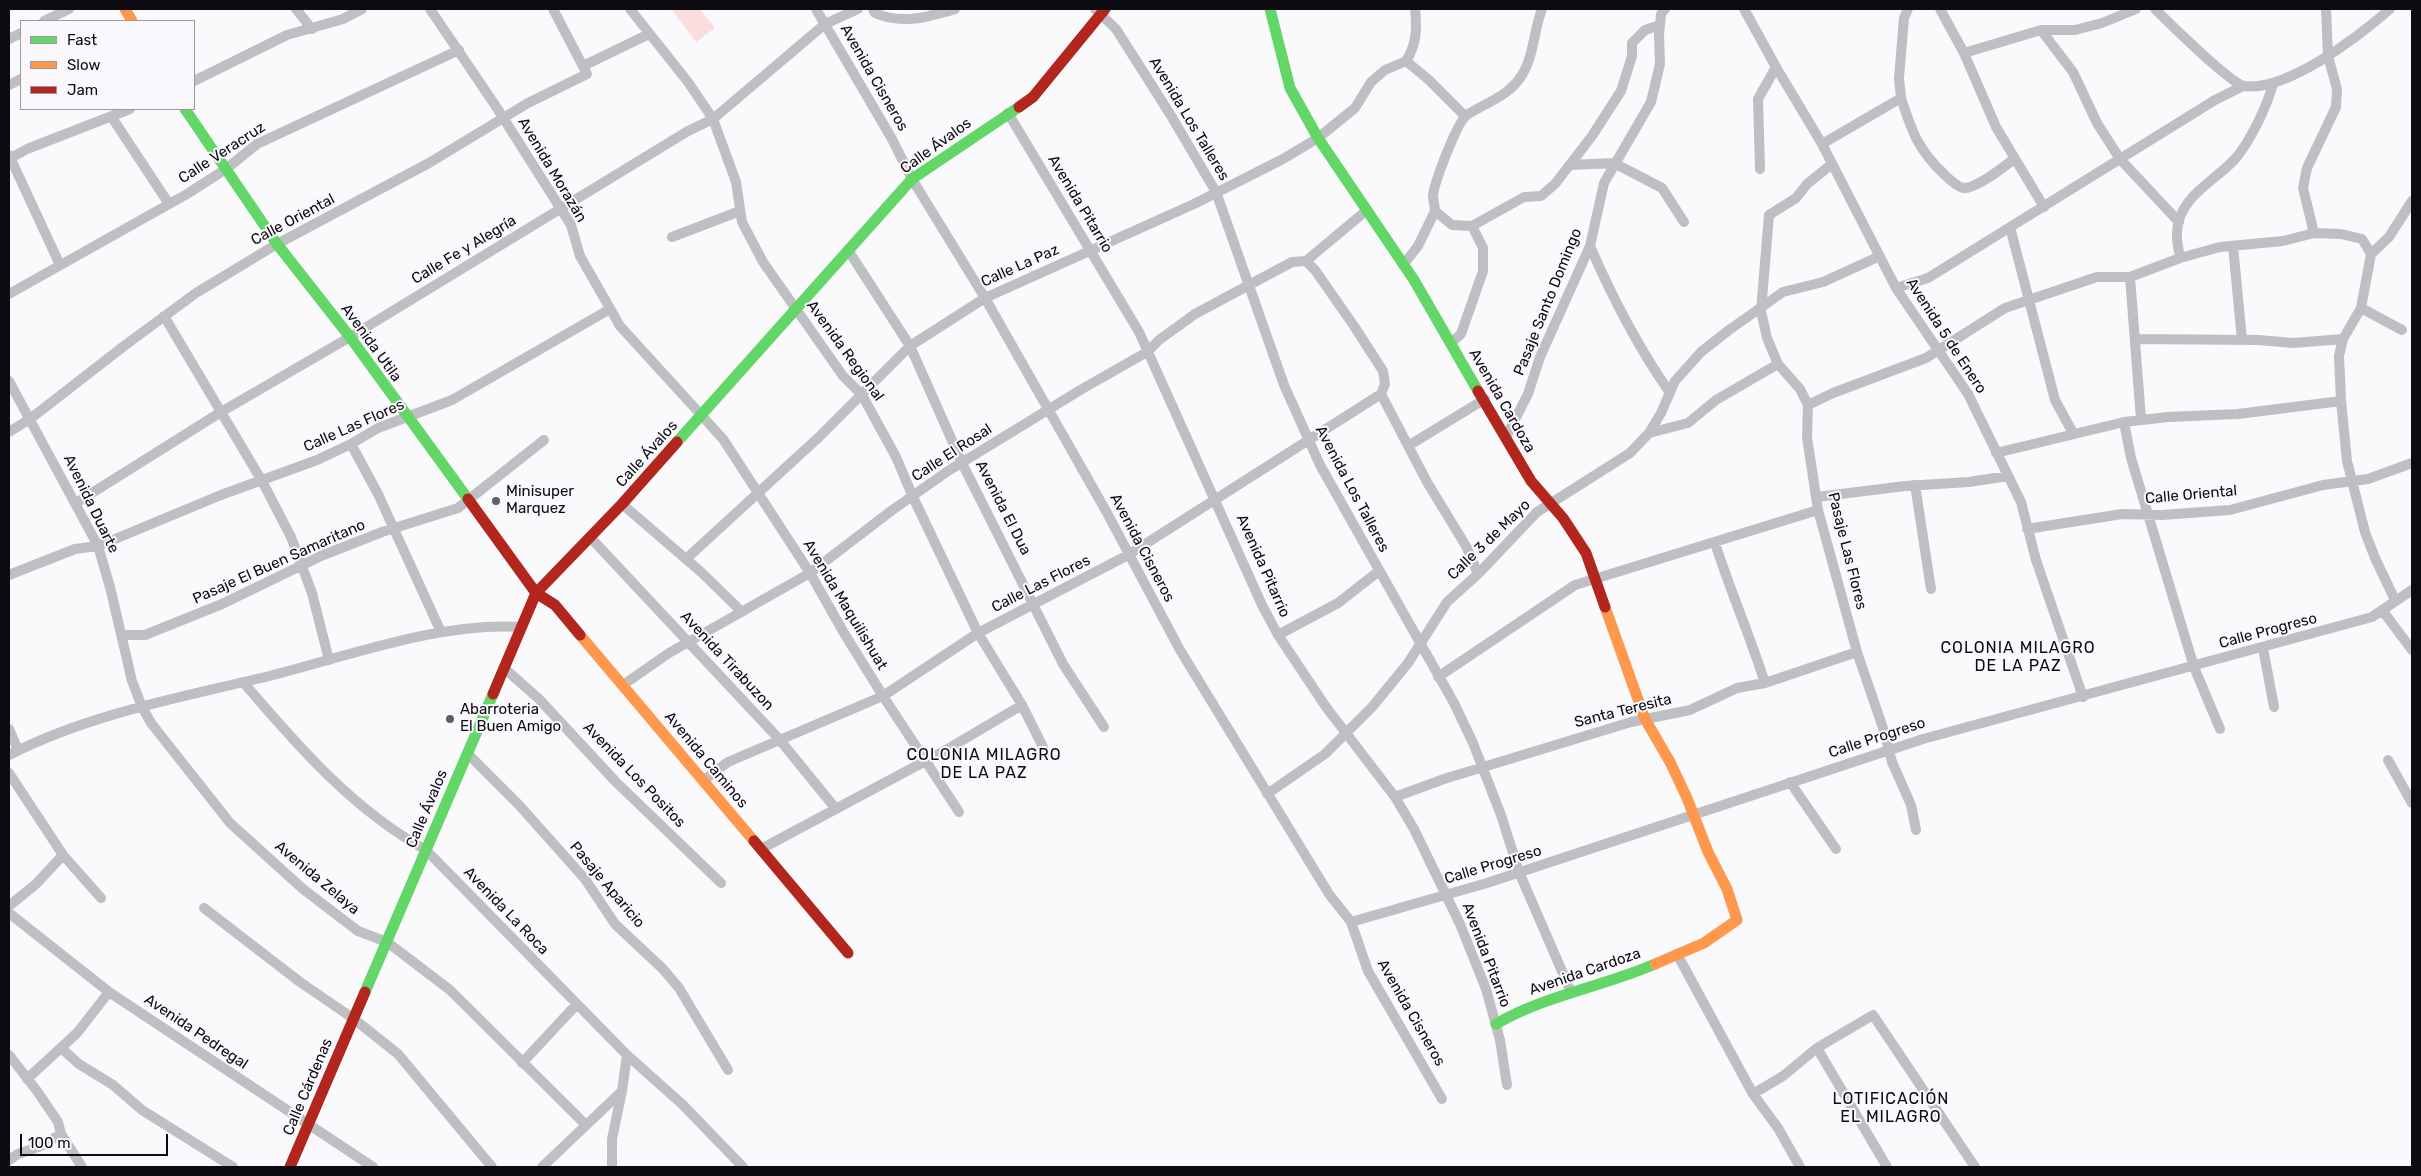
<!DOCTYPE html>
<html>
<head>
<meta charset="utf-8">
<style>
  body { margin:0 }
  #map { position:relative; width:2421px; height:1176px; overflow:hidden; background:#faf9fc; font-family:Rubik,sans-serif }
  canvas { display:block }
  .frame { position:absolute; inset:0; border:10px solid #0e0a12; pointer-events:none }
  .legend { position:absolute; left:20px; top:20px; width:175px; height:90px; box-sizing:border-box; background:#faf8fd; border:1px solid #9c999f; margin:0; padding:6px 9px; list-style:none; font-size:15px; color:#0e0a12 }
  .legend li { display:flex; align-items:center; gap:10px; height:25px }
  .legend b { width:25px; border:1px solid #9c999f }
  .scale { position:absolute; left:20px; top:1134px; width:148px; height:22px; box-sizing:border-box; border:2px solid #0e0a12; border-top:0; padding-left:6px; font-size:15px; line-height:18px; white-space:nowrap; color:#0e0a12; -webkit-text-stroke:4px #faf8fd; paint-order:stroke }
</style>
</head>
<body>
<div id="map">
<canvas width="2421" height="1176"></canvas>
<div class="frame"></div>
<ul class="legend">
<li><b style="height:6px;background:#63d668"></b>Fast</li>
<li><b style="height:6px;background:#ff974d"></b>Slow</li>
<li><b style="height:6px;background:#b3261e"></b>Jam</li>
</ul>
<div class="scale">100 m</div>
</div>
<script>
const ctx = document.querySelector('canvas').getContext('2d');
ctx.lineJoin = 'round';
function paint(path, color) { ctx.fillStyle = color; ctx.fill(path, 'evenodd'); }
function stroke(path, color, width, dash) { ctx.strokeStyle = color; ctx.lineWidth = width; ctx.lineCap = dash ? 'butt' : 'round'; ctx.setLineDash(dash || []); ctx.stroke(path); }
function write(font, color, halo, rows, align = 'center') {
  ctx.font = font + ' Rubik,sans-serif'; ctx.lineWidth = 4; ctx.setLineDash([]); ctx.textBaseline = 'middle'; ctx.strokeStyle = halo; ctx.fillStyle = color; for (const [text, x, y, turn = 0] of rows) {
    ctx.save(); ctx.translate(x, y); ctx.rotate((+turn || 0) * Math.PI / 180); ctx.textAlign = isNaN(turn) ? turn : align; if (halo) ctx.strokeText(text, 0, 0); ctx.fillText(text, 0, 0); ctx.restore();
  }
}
paint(new Path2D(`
  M 671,9 L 700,9 L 715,28 L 696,42 Z`), '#fbdddf');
stroke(new Path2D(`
  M 296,9 L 312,29
  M 430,9 L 497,108 L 571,225 L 580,256 L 620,326 L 723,439 L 810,573 L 844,633 L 883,696 L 959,812
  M 630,9 L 688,82 L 713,119 L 736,182 L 742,222 L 763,262 L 843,376 L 862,395 L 896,457 L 913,497 L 978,633 L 1022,705 L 1043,747
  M 816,9 L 892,139 L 912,179 L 985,298 L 1106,511 L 1180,650 L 1329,894 L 1351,922 L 1368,971 L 1442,1099
  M 873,9 L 875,13 C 902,25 928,17 955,9
  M 1095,9 L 1116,29 L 1170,114 L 1216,192 L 1284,385 L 1320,465 L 1454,703 L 1473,743 L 1501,815 L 1519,872 L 1571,992
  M 1744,9 L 1776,67 L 1822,144 L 1896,288 L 1968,394 L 2021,502 L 2036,560 L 2083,697
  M 1940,9 L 1964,53 L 1996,127 L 2044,207
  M 2155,9 C 2168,22 2230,83 2244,86 C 2287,92 2359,36 2390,9
  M 44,21 L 69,9
  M 2041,30 L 2073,72 L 2097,123 L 2120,159 L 2179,222
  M 9,39 L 21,33
  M 1964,53 L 2041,30 L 2075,30 L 2102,23 L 2136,9
  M 1406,61 C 1417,44 1417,28 1415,9
  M 583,66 L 649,34
  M 194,81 L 287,35 L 343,19 L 362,9
  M 9,85 L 21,79
  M 1901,98 C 1912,132 1918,150 1945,175 C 1950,180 1956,186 1963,188 C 1975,189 2004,167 2014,159
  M 1008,113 L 1139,332 L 1262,605 L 1278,635 L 1326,707 L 1395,797 L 1414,829 L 1460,924 L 1486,989 L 1500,1040 L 1507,1085
  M 111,116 L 169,204
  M 1822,144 L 1901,98 L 1899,78 L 1904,18 L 1908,9
  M 9,155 L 60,265
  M 9,159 L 27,149 L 130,109
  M 1832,164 L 1807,184 L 1796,198 L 1769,215 L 1761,311 L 1767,338 L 1778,364 L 1800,389 L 1808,405 L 1807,437 L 1818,510 L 1857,652 L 1884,731 L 1892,762 L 1911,805 L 1916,830
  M 1570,165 L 1614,163 L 1662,188 L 1684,222
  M 1760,169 L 1758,99 L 1776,67
  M 1435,211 L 1452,225 L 1472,226 L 1524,197 L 1541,196 L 1555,184 L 1592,136 L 1621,91 L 1632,56 L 1632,43 L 1645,30 L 1660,25
  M 1435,211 C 1435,206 1433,201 1433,196 C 1434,183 1457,122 1467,115 C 1487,102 1509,96 1522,75 C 1534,56 1534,29 1542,9
  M 2010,227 L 2055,400 L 2073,433
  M 2314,233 L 2303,188 L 2307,168 L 2336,107 L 2337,89 L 2328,56 L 2326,9
  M 672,237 L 740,211
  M 1590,246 C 1612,297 1638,347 1670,393
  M 2233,246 L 2242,340
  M 848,250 L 910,346 L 962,463 L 1063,664 L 1104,727
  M 2180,258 C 2179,250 2176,240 2177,232 C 2179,196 2213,183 2235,159 C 2250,142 2267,106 2273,84
  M 1306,261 L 1315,270 L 1354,326 L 1383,371 L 1385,384 L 1381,394 L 1427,482 L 1466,546 L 1478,574
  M 1306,261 L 1367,210
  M 1403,265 L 1418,246 L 1435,211
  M 2130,277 L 2141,419
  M 1896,288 L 1928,278 L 2215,100 L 2243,86
  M 9,294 L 187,194 L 226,169 L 257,144 L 459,50
  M 2361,308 L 2402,330
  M 164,316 L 262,481 L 291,537 L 312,593 L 329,660
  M 2135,339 L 2259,340 L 2293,343 L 2343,339
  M 1451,343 L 1461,334 L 1483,271 L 1483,248 L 1472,226
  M 9,381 L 98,546 L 110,587 L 132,681 L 142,707 L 151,723 L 230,823 L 303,889 L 358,931 L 387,942 L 450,990 L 586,1125
  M 1808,405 L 1833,393 L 1926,358 L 2005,308 L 2097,277 L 2130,277 L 2180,258 L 2220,247 L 2283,241 L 2314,233 L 2341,234 L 2362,239 L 2371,254
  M 2124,422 L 2131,458 L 2194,667 L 2220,729
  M 9,432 L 30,419 L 124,346 L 196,293 L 277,244 L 429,163 L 528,103 L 587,74 L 553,9
  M 1649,433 L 1661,413 L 1675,381 L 1701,352 L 1729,330 L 1783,292 L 1823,282 L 1880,256
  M 1506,437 L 1528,394 L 1540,357 L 1590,246 L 1604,183 L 1651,102 L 1660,64 L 1659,35 L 1661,14 L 1665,9
  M 351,444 L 378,494 L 441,632
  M 1408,446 L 1485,399
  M 1996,453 L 2124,422 L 2168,417 L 2238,414 L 2341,401
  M 1915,485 L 1931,589
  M 1817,497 L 1905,486 L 1969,482 L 2008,476
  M 76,503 L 221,412 L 350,337 L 688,131 L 713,119 L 825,24 L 858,9
  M 622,504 L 701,572 L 742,612
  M 2027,529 L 2122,514 L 2162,515 L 2230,510 L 2323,485 L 2368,479 L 2412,463
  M 590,537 L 779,739 L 836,809
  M 1715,543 C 1730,590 1750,636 1765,683
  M 686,559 L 819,437 L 910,346 L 985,298 L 1194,204 L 1283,159 L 1318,138 L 1355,108 L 1371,82 L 1385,70 L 1406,61 L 1429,80 L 1465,116
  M 9,575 L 75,549 L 98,546 L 221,495 L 317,460 L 351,444 L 378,428 L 452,400 L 610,309
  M 2395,600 L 2375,558 L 2365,532 L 2347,461 L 2341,401 L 2339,356 L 2343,339 L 2361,308 L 2371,254 L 2389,237 L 2412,201
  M 2382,610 L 2412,650
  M 122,635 L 145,635 L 222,604 L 321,556 L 382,532 L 458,508 L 544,440
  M 1278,635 L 1338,603 L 1379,571
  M 2263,648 L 2274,707
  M 504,668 L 539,699 L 616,782 L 721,883
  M 1438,677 L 1575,585 L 1818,510
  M 243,682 C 296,744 353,810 426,850 L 627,1055 L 682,1104 L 743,1167
  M 623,685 L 669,653 L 810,573 L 891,511 L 948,471 L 1082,389 L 1147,352 L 1159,340 L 1195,314 L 1292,262 L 1306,261
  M 9,729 L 18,750
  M 467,753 L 519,805 L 585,879 L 615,924 L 663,969 L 679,988 L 728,1070
  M 9,755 C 91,713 184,697 273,675 C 351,655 440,622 521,627
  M 2388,760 L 2412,803
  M 9,773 L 63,855 L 101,898
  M 704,780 L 728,762 L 883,696 L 978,633 L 1128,555 L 1381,394
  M 1790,782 L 1836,849
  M 1267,794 L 1325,754 L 1373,706 L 1408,663 L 1447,602 L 1478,574 L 1537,512 L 1630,453 L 1649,433 L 1688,423 L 1716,400 L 1778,364
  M 1395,797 L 1444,779 L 1631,722 L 1690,710 L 1737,688 L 1765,683 L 1857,652
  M 761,849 L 946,750 L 1022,705
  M 9,906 L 36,884 L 63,855
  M 204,908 L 300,982 L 354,1019 L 398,1054 L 492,1167
  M 9,913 L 109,992 L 373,1167
  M 1351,922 L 1487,883 L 1923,739 L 2372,617 L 2412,590
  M 1677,954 L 1753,1094 L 1778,1128 L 1800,1167
  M 61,1048 L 79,1064 L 113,1085 L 142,1110 L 233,1167
  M 1817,1048 L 1887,1167
  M 9,1055 L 37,1091 L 58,1122 L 61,1134 L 82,1167
  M 522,1063 L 577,1004
  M 27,1079 L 77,1033 L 109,992
  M 1753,1094 L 1783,1076 L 1817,1048 L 1873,1015 L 1975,1167
  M 9,1160 L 18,1154 L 41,1146 L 61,1134
  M 542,1167 L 622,1091
  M 612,1167 L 612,1139 L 622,1091 L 627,1055`), '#bebfc2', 10);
stroke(new Path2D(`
  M 1270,9 L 1290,88 L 1318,138 L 1414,280 L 1478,391
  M 185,109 L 277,244 L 350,337 L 468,499
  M 677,442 L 912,179 L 1019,107
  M 365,992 L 493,694
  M 1496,1024 C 1546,995 1602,987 1655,964`), '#63d668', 11);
stroke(new Path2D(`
  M 125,9 L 132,21
  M 1605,607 L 1645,719 L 1670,762 L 1687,798 L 1708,852 L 1727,889 L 1737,920 L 1704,943 L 1655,964
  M 580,635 L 754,841`), '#ff974d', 11);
stroke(new Path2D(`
  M 1019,107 L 1033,97 L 1105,9
  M 1478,391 L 1531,481 L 1563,518 L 1586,553 L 1605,607
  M 468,499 L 536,593 L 555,605 L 580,635
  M 493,694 L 536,593 L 622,504 L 677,442
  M 754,841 L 848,953
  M 290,1167 L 365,992`), '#b3261e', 11);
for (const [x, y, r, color] of [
  [496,501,5,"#615e64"],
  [450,719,5,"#615e64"]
]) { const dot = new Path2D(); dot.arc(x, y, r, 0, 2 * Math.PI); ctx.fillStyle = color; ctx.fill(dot); stroke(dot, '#faf8fd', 2); }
write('15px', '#0e0a12', '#faf8fd', [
  ["Avenida Cisneros",874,78,60],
  ["Avenida Los Talleres",1189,119,59],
  ["Calle Ávalos",936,146,-36],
  ["Calle Veracruz",222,153,-33],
  ["Avenida Morazán",552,170,59],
  ["Avenida Pitarrio",1080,204,59],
  ["Calle Oriental",293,220,-28],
  ["Calle Fe y Alegría",464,250,-31],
  ["Calle La Paz",1020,266,-24],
  ["Pasaje Santo Domingo",1548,302,-68],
  ["Avenida 5 de Enero",1946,336,57],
  ["Avenida Utila",371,343,54],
  ["Avenida Regional",845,351,54],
  ["Avenida Cardoza",1502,401,60],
  ["Calle Las Flores",354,426,-24],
  ["Calle El Rosal",952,453,-33],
  ["Calle Ávalos",647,454,-48],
  ["Avenida Los Talleres",1352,489,62],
  ["Calle Oriental",2191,495,-5],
  ["Avenida Duarte",91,504,64],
  ["Avenida El Dua",1003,508,63],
  ["Calle 3 de Mayo",1489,540,-44],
  ["Avenida Cisneros",1142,548,62],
  ["Pasaje Las Flores",1847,551,76],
  ["Pasaje El Buen Samaritano",279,562,-24],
  ["Avenida Pitarrio",1263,566,66],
  ["Calle Las Flores",1041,584,-27],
  ["Avenida Maquilishuat",845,605,59],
  ["Calle Progreso",2268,631,-15],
  ["Avenida Tirabuzon",727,661,47],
  ["Santa Teresita",1623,711,-14],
  ["Calle Progreso",1877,738,-18],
  ["Avenida Caminos",706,760,50],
  ["Avenida Los Positos",634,775,46],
  ["Calle Ávalos",427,809,-67],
  ["Calle Progreso",1493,865,-17],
  ["Avenida Zelaya",317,878,40],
  ["Pasaje Aparicio",607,885,50],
  ["Avenida La Roca",506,911,46],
  ["Avenida Pitarrio",1486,955,69],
  ["Avenida Cardoza",1585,972,-19],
  ["Avenida Cisneros",1411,1013,60],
  ["Avenida Pedregal",196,1032,34],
  ["Calle Cárdenas",308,1087,-67]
]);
write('15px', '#0e0a12', '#faf8fd', [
  ["Minisuper",506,492],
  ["Marquez",506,509],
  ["Abarroteria",460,710],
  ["El Buen Amigo",460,727]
], 'left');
ctx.letterSpacing = '1px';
write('16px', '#0e0a12', '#faf8fd', [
  ["COLONIA MILAGRO",2018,648],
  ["DE LA PAZ",2018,666],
  ["COLONIA MILAGRO",984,755],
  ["DE LA PAZ",984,773],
  ["LOTIFICACIÓN",1891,1099],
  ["EL MILAGRO",1891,1117]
]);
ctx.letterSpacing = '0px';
</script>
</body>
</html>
